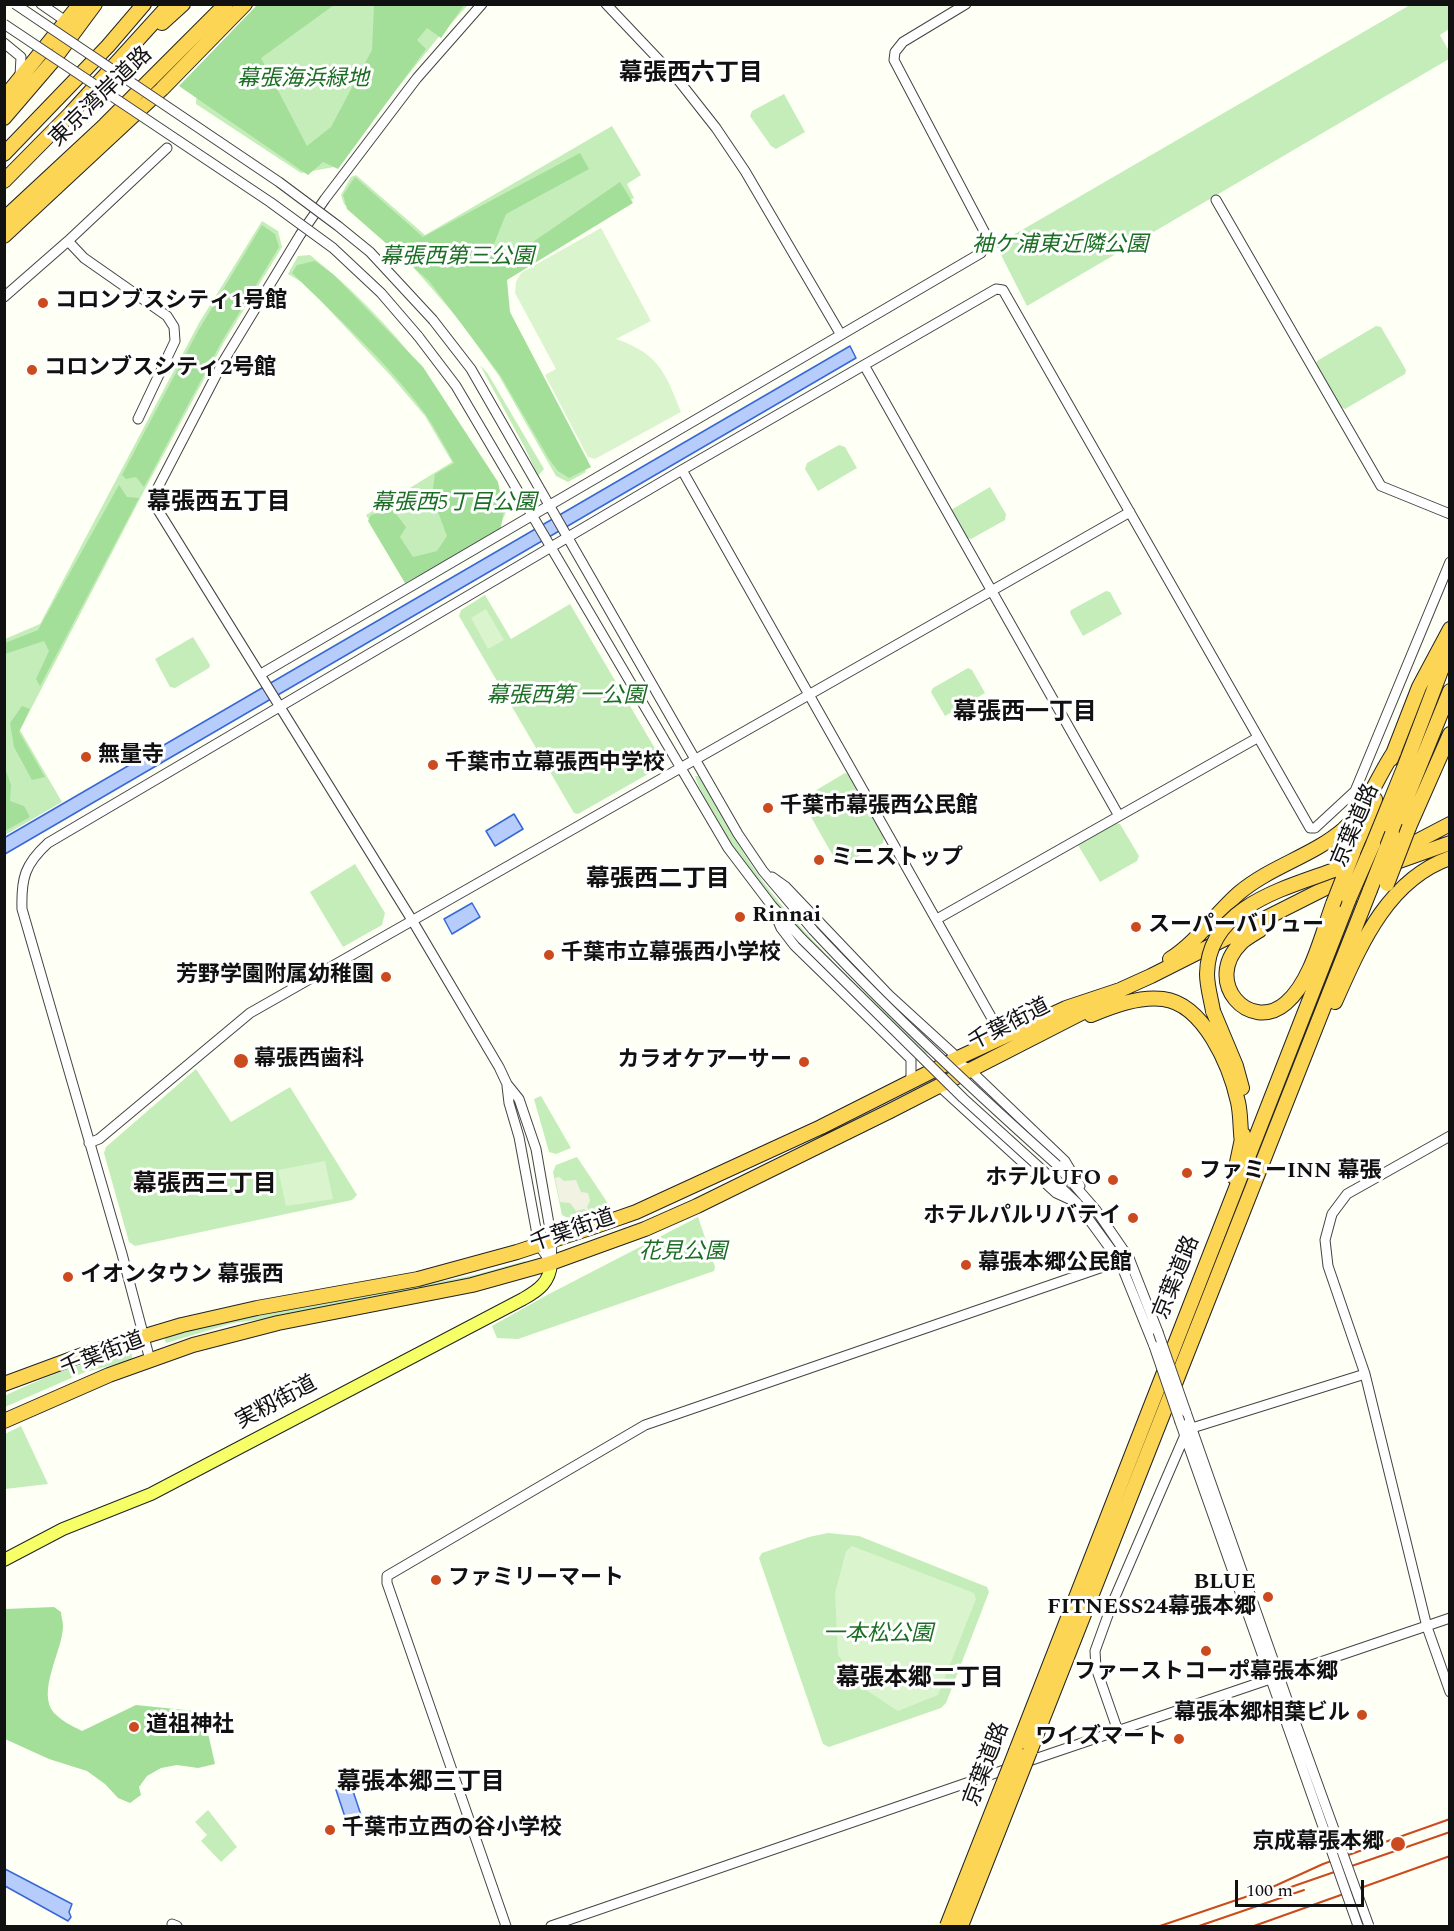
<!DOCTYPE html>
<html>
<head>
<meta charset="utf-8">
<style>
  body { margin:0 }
  #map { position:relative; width:1454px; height:1931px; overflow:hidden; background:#fefff5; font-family:Spectral,serif }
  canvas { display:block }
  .frame { position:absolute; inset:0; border:6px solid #111; pointer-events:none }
  .scale { position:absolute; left:1235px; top:1880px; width:129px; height:27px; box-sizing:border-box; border:3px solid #111; border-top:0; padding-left:8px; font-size:18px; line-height:21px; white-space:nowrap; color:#111; -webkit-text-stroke:4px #fff; paint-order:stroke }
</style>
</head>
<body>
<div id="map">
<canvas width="1454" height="1931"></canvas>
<div class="frame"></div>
<div class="scale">100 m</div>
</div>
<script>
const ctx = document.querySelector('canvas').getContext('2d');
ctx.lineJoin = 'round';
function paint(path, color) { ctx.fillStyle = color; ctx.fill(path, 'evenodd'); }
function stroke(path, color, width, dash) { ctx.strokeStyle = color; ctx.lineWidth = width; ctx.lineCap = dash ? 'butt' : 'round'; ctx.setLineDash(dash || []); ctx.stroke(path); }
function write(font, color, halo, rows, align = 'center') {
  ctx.font = font + ' Spectral,"Noto Sans JP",serif'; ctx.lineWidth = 6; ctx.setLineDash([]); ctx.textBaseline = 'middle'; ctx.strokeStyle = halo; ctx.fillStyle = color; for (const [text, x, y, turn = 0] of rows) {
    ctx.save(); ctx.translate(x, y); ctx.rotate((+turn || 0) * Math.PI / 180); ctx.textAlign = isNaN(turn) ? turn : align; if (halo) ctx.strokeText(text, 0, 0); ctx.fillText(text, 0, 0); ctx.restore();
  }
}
paint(new Path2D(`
  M 266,5 L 468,5 L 437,39 L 334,167 L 301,173 L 196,104 L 197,86 Z
  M 1410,5 L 1449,5 L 1449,29 L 1440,35 L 1449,51 L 1449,59 L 1027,306 L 996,245 Z
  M 784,94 L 805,132 L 776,149 L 771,146 L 750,116 L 752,111 Z
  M 612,126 L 641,175 L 627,184 L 634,198 L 488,279 L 586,472 L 568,482 L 556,476 L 499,376 L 460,321 L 413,267 L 384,238 L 344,204 L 341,195 L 351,177 L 356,175 L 425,235 Z
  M 262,221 L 278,231 L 282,247 L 224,342 L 144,491 L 20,730 L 62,802 L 5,835 L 5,639 L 40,624 L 199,323 Z
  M 310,255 C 352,288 390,327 422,369 C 454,411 481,464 507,510 L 502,521 L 404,577 L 366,515 L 452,462 L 425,416 L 391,376 L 305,284 L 288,274 L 298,256 Z
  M 1376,326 L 1381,327 L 1406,370 L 1405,374 L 1345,409 L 1341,407 L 1316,364 L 1317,361 Z
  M 480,365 L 488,374 L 544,469 L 538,476 L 524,446 Z
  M 839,445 L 845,447 L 857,468 L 818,491 L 805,469 L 807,463 Z
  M 990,487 L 1006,514 L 1005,520 L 971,539 L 967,538 L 951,510 Z
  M 1106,591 L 1110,592 L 1122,614 L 1083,636 L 1070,613 L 1071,610 Z
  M 485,595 L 511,639 L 570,604 L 660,757 L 655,770 L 578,814 L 574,813 L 459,616 L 461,610 Z
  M 193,637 L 210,665 L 209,668 L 175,688 L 170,687 L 155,659 Z
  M 968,668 L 972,670 L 985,693 L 945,716 L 931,692 L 933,688 Z
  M 845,773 L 849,775 L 884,838 L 883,843 L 842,865 L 837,863 L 802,801 L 803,798 Z
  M 695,776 L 698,776 L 700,778 C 723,816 743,857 771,892 C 817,950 875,1002 928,1053 L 926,1054 L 922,1051 C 847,980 765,910 716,817 C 709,804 699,790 695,776 Z
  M 1116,823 L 1120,824 L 1139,856 L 1137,861 L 1100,882 L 1078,845 Z
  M 355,864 L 385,913 L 382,925 L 343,947 L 310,892 Z
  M 196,1069 L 231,1122 L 290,1087 L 357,1195 L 352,1200 L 135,1246 L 129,1242 L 104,1153 L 106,1147 Z
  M 541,1096 L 571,1148 L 556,1154 L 549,1152 L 534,1099 Z
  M 577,1157 L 611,1208 L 574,1221 L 562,1215 L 553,1172 L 556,1165 Z
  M 698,1217 L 715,1267 L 714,1271 L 518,1339 L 497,1338 L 492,1326 L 549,1294 Z
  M 525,1261 L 526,1263 L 427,1289 L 280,1317 L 233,1323 L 166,1343 L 164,1336 L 234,1320 L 475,1275 Z
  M 131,1353 L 133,1360 L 85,1372 L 5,1407 L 4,1396 C 30,1384 57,1372 84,1364 C 100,1359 115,1359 131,1353 Z
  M 21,1426 L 48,1484 L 5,1489 L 5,1434 Z
  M 828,1533 L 859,1536 L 987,1587 L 989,1592 L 946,1703 L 941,1708 L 829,1747 L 823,1744 L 759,1558 L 762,1553 L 809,1537 Z
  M 208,1810 L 237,1847 L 221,1862 L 201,1841 L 207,1835 L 195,1822 Z`), '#c5edba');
paint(new Path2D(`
  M 258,4 L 334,5 L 261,58 L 307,146 L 331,127 L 372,50 L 374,5 L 464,5 L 441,38 L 427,28 L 417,40 L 426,49 L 338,169 L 323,162 L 308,175 L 179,86 Z
  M 580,153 L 589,169 L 506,214 L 492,249 L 514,255 L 620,182 L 633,203 L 507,280 L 510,312 L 591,467 L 569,478 L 558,471 L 549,459 L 500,375 L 429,281 L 347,209 L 343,195 L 355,177 L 423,237 Z
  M 262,225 L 275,234 L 279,247 L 222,341 L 144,487 L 136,477 L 126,479 L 122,475 L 198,331 Z
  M 315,261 L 334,275 L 423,367 L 498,482 L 504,510 L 500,532 L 405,583 L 368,521 L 371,515 L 393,510 L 406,527 L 400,537 L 413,557 L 437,551 L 447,536 L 432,496 L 435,474 L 454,463 C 445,447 436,430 426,415 C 388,363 338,318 292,273 L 297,265 Z
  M 119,485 L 127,497 L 139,498 L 40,686 L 36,679 L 49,651 L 44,641 L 5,654 L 5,643 L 38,630 Z
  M 22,706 L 30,709 L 19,732 L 45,777 L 32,780 L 14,747 L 10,723 Z
  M 4,765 L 11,785 L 10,801 L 24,806 L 30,817 L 5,831 Z
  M 54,1607 L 61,1612 C 61,1616 63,1621 63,1626 C 63,1650 36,1692 54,1713 C 62,1721 72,1726 82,1731 L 136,1705 L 194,1711 L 205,1720 L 215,1764 L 198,1768 L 177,1765 L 161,1768 L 147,1776 L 139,1787 L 141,1795 L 130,1803 L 118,1798 L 105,1784 L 87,1771 L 49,1759 L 5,1739 L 5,1609 Z`), '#a3df99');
paint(new Path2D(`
  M 601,228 L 651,321 L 616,339 C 659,354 665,372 681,412 L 595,459 L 588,457 L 545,375 L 556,369 L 515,293 L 516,282 L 521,273 Z
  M 486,609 L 504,640 L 488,649 L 471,618 Z
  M 325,1161 L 333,1199 L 286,1206 L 278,1170 Z
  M 852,1546 L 974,1593 L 976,1599 L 938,1695 L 898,1711 L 863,1688 L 838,1655 L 835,1593 L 846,1551 Z`), '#daf4cd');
paint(new Path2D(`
  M 559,1177 L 564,1181 L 576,1180 L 581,1192 L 588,1193 L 590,1201 L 587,1207 L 591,1214 L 584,1209 L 576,1211 L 570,1203 L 560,1202 L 555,1178 Z`), '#f1f2e1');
const water = new Path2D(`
  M 850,346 L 856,358 L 5,854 L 4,838 Z
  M 514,814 L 523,829 L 495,846 L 486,831 Z
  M 472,903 L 480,917 L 452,934 L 444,919 Z
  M 351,1785 L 361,1815 L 346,1820 L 336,1790 Z
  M 5,1869 L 72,1904 L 69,1912 L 71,1917 L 68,1921 L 5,1886 Z`);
paint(water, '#b6ccfa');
stroke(water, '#3867d6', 1.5);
const minor = new Path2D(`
  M 41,4 L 67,22
  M 482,4 L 417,78 L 325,199 L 300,235 L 223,362 L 155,493 L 153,502 L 412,920 L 499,1067 L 507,1084 L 519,1099 L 536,1149 L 552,1241 L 551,1263
  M 606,4 L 679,81 L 716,128 L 745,171 L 841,335
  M 4,43 L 21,57 L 20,76
  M 1216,200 L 1381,486 L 1450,514
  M 68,241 L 84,258 L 167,316 L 174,327 L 175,341 L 138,419
  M 4,297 L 68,241 L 167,148
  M 433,320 L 471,369 L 738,834 L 763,871 L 813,930
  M 418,336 L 456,386 L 728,848 L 772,906 L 802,939
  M 864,365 L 1119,816
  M 682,470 L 1003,1038
  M 261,674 L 981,253 L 986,242 L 985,233 L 894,60 L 895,52 L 903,42 L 966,4
  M 772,877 L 786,887 L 889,995 L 958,1058
  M 774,912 L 781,928 L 794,945 L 911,1059 L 911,1082
  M 937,919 L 1257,738
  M 948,1066 L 963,1066 L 970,1070 L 1065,1161 L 1080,1186
  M 507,1086 L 509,1103 L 519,1137 L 539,1245 L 551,1263
  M 939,1086 L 1056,1193 L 1069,1199
  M 1450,1136 L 1347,1194 L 1332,1214 L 1325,1240 L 1328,1266 L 1365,1374 L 1427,1627 L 1450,1692
  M 89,1143 L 99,1139 L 250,1013 L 1130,512
  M 1057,1165 L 1096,1210 L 1129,1258 L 1158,1332
  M 1048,1175 L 1077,1203 L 1120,1262 L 1154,1346
  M 150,1360 L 122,1254 L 22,909 C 21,878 25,864 48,843 L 682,470 L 996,289 L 1003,290 L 1310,828 L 1315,828 L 1355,791 L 1450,562
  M 1186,1412 L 1288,1702
  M 1180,1422 L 1280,1705
  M 1118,1731 L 1096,1668 L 1095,1651 L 1112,1604 L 1185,1435 L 1192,1428 L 1365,1374
  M 1023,1763 L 1450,1618
  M 172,1924 L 177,1926
  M 506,1926 L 387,1583 L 387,1576 L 645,1425 L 1129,1258
  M 551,1926 L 1010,1768`);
const major = new Path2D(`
  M 4,1560 L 63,1529 L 151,1494 L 523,1299 C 539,1290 550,1282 551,1263`);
const highway = new Path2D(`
  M 162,23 L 183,4
  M 4,98 L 80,4
  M 4,118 L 52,62 L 95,4
  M 4,154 L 108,46 L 144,4
  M 4,181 L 71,113 L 170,4
  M 4,219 L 105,125 L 226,4
  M 4,236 L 162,89 L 245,4
  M 1391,759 L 1419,687 L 1450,629
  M 1409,827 L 1450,734
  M 1392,834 L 1450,691
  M 1373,844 L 1404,768 L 1450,647
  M 1353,853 L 1375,799
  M 1388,865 L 1450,843
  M 1260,930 C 1254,934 1246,938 1241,943 C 1202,982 1250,1034 1286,1003 C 1311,982 1322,934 1333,904
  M 1170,959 C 1197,942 1215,914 1239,893 C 1271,866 1313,856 1344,829 C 1367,808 1377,777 1394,752
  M 1335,1002 C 1360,946 1387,880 1450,858
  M 1213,1011 L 1236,1066 L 1242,1088
  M 1091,1015 C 1113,1006 1139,996 1163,999 C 1204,1004 1230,1066 1238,1102 C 1241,1115 1240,1129 1242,1143
  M 1234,1177 L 1243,1134
  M 4,1384 L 85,1354 L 182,1325 L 257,1308 L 418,1279 L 517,1252 L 596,1226 L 636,1212 L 821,1127 L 958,1058 L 1066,1008 L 1120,990 L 1151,976 L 1391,855 L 1450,824
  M 4,1421 L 109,1375 L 193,1345 L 278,1323 L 472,1285 L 551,1263 L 645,1229 L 697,1206 L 890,1111 L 1101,1003
  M 1016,1751 L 1349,899
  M 1030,1751 L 1370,890`);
stroke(minor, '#444', 11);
stroke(major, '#222', 14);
stroke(highway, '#222', 16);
stroke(minor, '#fff', 9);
stroke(major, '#f6ff65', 12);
stroke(highway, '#fcd555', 14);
stroke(new Path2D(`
  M 1291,1887 L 1450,1832
  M 1160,1926 L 1266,1890 L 1323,1864 L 1450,1819
  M 1199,1926 L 1304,1890
  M 1254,1926 L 1450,1856`), '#cb4b1e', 2);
const minorBridge = new Path2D(`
  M 15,4 L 279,182 L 338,226 L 370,252 L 433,320
  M 4,24 L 270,202 L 333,248 L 381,293 L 418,336
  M 813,930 C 890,1013 973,1090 1057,1165
  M 802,939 L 963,1098 L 1048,1175
  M 1158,1332 L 1186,1412
  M 1154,1346 L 1180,1422
  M 1288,1702 L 1369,1926
  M 1280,1705 L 1358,1926`);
const highwayBridge = new Path2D(`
  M 1387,884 L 1409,827
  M 1370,890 L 1392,834
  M 1349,899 L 1373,844
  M 1333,904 L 1353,853
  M 1213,1011 C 1211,999 1207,986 1207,974 C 1208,906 1286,888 1337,869
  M 947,1926 L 1016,1751
  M 961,1926 L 1030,1751`);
stroke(minorBridge, '#444', 11, []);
stroke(highwayBridge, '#222', 16, []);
stroke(minorBridge, '#fff', 9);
stroke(highwayBridge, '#fcd555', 14);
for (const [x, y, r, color] of [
  [43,303,6,"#cb4b1e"],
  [32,370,6,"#cb4b1e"],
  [86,757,6,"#cb4b1e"],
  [433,765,6,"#cb4b1e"],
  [768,808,6,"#cb4b1e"],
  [819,860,6,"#cb4b1e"],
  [740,917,6,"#cb4b1e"],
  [1136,927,6,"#cb4b1e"],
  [549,955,6,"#cb4b1e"],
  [386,977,6,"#cb4b1e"],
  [241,1061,8,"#cb4b1e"],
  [804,1062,6,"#cb4b1e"],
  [1187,1173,6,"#cb4b1e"],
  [1113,1180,6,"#cb4b1e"],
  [1133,1218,6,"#cb4b1e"],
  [966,1265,6,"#cb4b1e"],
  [68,1277,6,"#cb4b1e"],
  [436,1580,6,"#cb4b1e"],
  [1268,1597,6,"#cb4b1e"],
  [1206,1651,6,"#cb4b1e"],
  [1362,1715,6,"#cb4b1e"],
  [134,1727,6,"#cb4b1e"],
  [1179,1739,6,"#cb4b1e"],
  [330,1830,6,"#cb4b1e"],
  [1398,1844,8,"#cb4b1e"]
]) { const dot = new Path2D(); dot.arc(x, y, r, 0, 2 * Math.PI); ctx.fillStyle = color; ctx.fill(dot); stroke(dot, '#fff', 2); }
write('italic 22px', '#1b6e23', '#fff', [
  ["幕張海浜緑地",303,81],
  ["袖ケ浦東近隣公園",1060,247],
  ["幕張西第三公園",457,259],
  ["幕張西5丁目公園",454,505],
  ["幕張西第 一公園",566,698],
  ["花見公園",683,1254],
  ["一本松公園",878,1636]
]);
write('22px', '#111', '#fff', [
  ["東京湾岸道路",102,98,-44],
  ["京葉道路",1357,826,-67],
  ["千葉街道",1010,1026,-27],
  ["千葉街道",573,1232,-19],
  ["京葉道路",1178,1278,-68],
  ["千葉街道",103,1356,-21],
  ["実籾街道",277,1404,-28],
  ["京葉道路",988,1765,-69]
]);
write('bold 22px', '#111', '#fff', [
  ["コロンブスシティ1号館",55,303],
  ["コロンブスシティ2号館",44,370],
  ["無量寺",98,757],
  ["千葉市立幕張西中学校",445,765],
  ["千葉市幕張西公民館",780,808],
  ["ミニストップ",831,860],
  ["Rinnai",752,917],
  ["スーパーバリュー",1148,927],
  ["千葉市立幕張西小学校",561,955],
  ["芳野学園附属幼稚園",374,977,"right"],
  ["幕張西歯科",254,1061],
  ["カラオケアーサー",792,1062,"right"],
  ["ファミーINN 幕張",1199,1173],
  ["ホテルUFO",1101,1180,"right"],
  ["ホテルパルリバテイ",1121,1218,"right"],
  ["幕張本郷公民館",978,1265],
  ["イオンタウン 幕張西",80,1277],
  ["ファミリーマート",448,1580],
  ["BLUE",1256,1584,"right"],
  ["FITNESS24幕張本郷",1256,1609,"right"],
  ["ファーストコーポ幕張本郷",1206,1674,"center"],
  ["幕張本郷相葉ビル",1350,1715,"right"],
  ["道祖神社",146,1727],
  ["ワイズマート",1167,1739,"right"],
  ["千葉市立西の谷小学校",342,1830],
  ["京成幕張本郷",1384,1844,"right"]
], 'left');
write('bold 24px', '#111', '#fff', [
  ["幕張西六丁目",691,75],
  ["幕張西五丁目",219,504],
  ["幕張西一丁目",1025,714],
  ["幕張西二丁目",658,881],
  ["幕張西三丁目",205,1186],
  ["幕張本郷二丁目",920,1680],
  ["幕張本郷三丁目",421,1784]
]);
</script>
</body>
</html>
